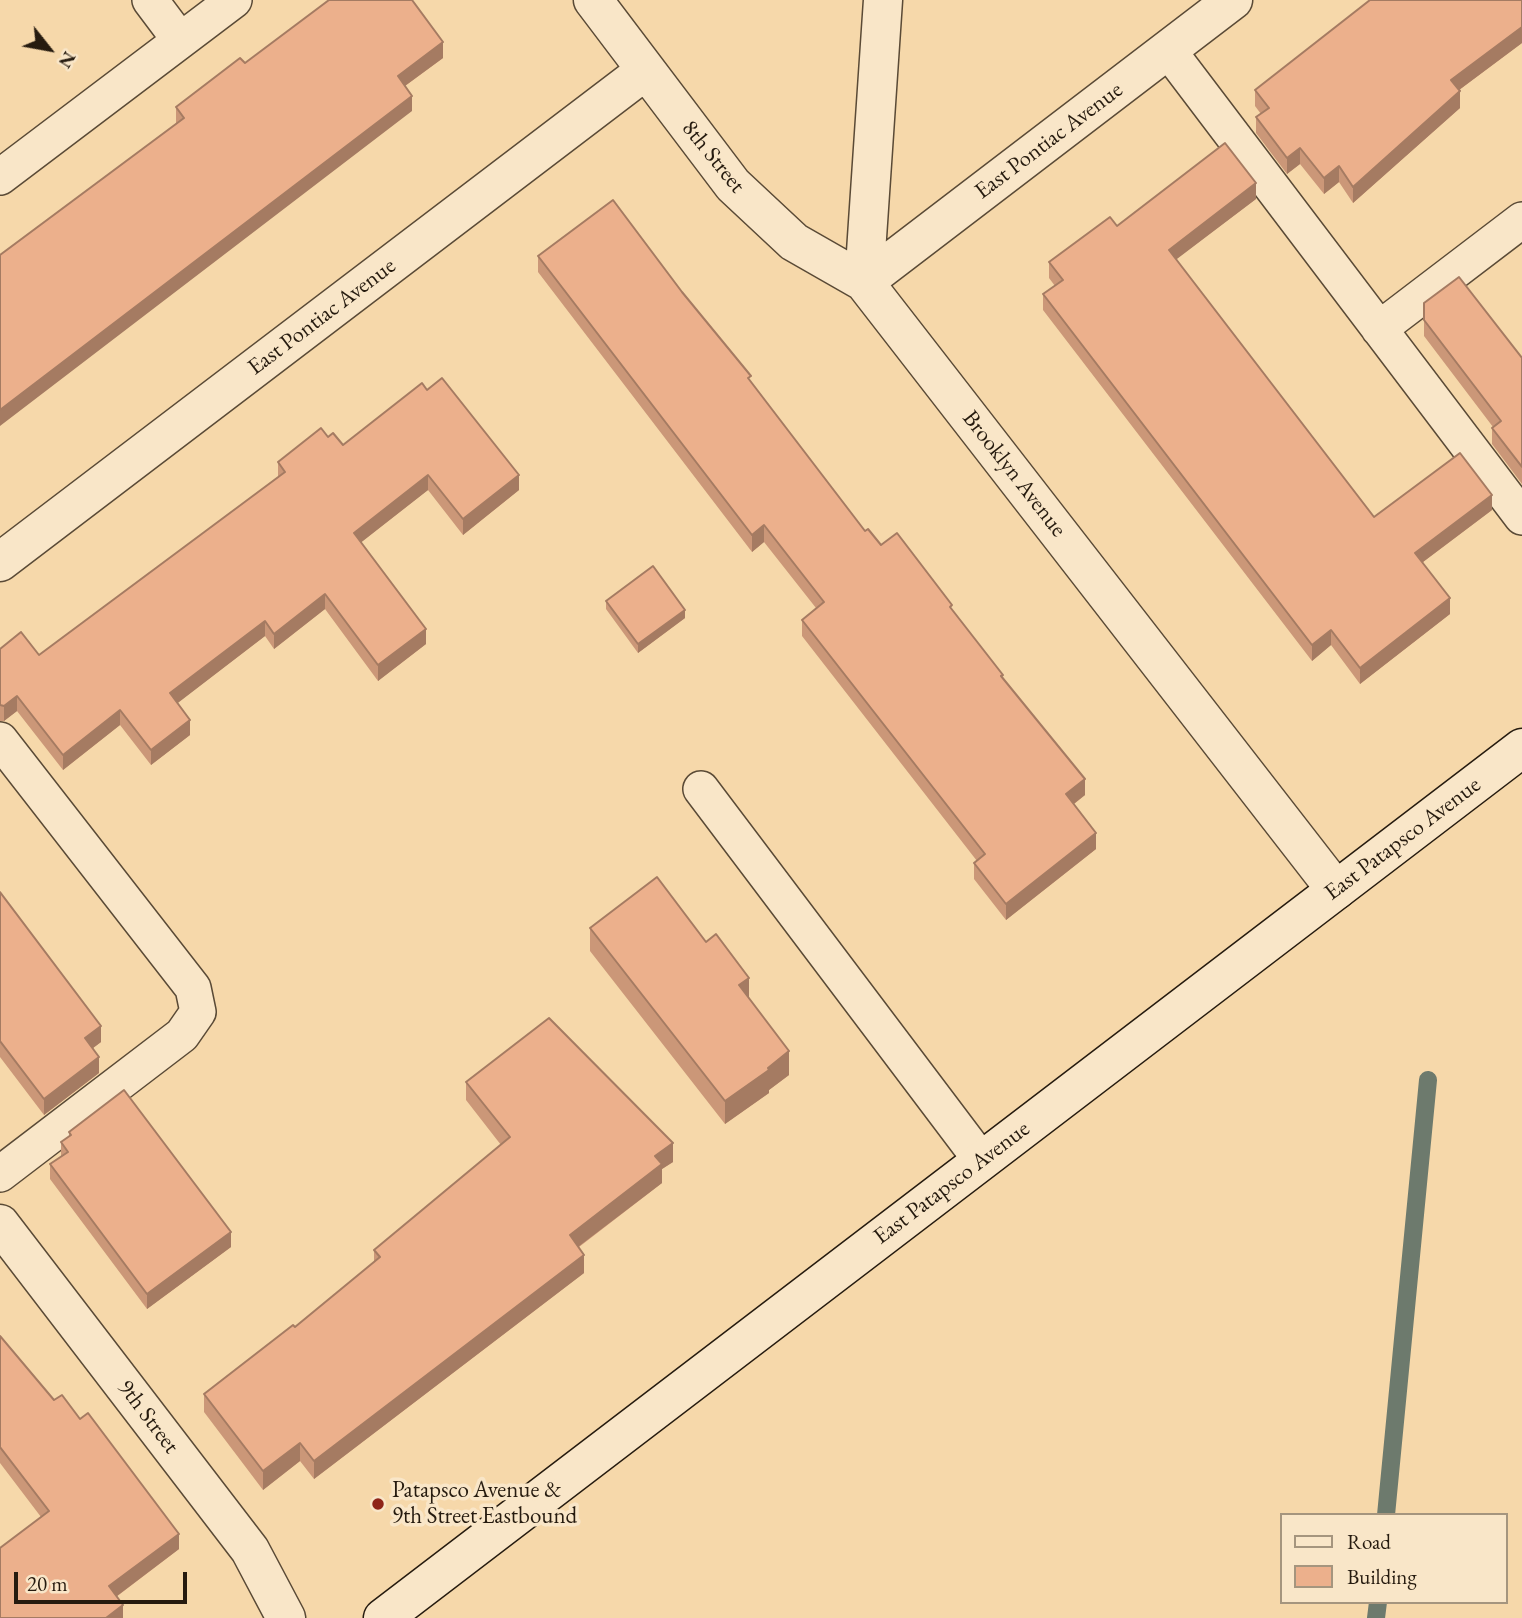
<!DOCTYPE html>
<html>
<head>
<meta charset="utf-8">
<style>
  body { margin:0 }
  #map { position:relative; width:1522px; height:1618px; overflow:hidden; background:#f6d8aa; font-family:"EB Garamond",serif }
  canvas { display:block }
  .legend { position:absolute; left:1280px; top:1513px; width:228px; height:91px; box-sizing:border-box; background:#f9e6c8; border:2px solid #a5957e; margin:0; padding:9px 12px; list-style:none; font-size:21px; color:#261b0f }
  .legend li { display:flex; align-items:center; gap:14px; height:35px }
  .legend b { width:35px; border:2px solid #a5957e }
  .north { position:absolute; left:14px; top:14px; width:70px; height:70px; -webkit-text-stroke:5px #f9e6c8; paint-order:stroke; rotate:121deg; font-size:19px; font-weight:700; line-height:28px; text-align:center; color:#261b0f }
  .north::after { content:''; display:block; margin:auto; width:24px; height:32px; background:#261b0f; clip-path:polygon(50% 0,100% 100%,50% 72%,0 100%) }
  .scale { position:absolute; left:14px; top:1572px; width:173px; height:32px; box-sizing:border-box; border:4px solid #261b0f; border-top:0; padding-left:9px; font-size:21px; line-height:24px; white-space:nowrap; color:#261b0f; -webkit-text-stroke:5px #f9e6c8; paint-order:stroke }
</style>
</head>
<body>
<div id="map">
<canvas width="1522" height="1618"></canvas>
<ul class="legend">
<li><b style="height:9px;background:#f9e6c8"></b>Road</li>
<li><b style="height:19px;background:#ecb08c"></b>Building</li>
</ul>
<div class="north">N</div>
<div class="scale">20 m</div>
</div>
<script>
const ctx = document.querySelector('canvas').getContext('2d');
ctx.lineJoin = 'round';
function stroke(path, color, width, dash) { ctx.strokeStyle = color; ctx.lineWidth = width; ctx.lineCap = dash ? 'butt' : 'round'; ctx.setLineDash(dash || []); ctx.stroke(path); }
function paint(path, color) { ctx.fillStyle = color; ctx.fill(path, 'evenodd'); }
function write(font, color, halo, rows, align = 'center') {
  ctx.font = font + ' "EB Garamond",serif'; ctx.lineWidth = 7; ctx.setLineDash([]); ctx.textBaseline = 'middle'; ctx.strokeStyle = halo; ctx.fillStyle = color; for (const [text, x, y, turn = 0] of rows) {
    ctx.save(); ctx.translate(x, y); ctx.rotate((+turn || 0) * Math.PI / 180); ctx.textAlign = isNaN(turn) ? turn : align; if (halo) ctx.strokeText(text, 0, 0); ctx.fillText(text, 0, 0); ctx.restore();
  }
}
stroke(new Path2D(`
  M 1386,1515 L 1428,1080
  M 1376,1618 L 1378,1602`), '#6d7a6d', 18);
const lane = new Path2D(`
  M 150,0 L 180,40
  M 1168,50 L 1522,517
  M 0,177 L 234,0
  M 1379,329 L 1522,220
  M 0,740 L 193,988 L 198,1012 L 182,1035 L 0,1174
  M 701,789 L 981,1160`);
const street = new Path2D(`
  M 593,0 L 733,185 L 794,242 L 864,282
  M 883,0 L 864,282 L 1336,890
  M 864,282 L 1233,0
  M 0,562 L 645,71
  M 0,1224 L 250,1550 L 286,1618`);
const secondary = new Path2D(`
  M 383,1618 L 1522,748`);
stroke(lane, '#5a4a36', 38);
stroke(street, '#5a4a36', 41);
stroke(secondary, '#261b0f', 41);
stroke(lane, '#f9e6c8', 35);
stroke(street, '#f9e6c8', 38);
stroke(secondary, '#f9e6c8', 38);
paint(new Path2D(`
  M 1522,43 L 1459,90 L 1460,108 L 1353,203 L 1339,182 L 1324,194 L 1300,164 L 1287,174 L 1256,133 L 1256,117 L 1261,114 L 1255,106 L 1255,90 Z
  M 443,58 L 405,86 L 412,111 L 176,123 L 176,107 L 245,63 Z
  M 1256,199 L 1176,259 L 1374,517 L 1492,510 L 1423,562 L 1450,614 L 1360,684 L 1331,645 L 1312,661 L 1043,310 L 1043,294 L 1055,286 L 1049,278 L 1049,262 L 1117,226 Z
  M 538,256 L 751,382 L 865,531 L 952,611 L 1003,678 L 1085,795 L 1074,804 L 1096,849 L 1006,920 L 974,879 L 974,863 L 977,861 L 802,636 L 802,620 L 816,608 L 764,542 L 752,552 L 538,272 Z
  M 1424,303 L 1522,358 L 1522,484 L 1492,444 L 1492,428 L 1493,427 L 1424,336 Z
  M 427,390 L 519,490 L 463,535 L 428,490 L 361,542 L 426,644 L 378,681 L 325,609 L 274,649 L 265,636 L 177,703 L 190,735 L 151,765 L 120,725 L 63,770 L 17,711 L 4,721 L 0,721 L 0,649 L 39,655 L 278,477 L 278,462 L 328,437 L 343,445 Z
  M 606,601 L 685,618 L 638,653 L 606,609 Z
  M 0,892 L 101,1042 L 93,1048 L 99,1073 L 44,1115 L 0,1057 Z
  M 590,928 L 749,999 L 789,1075 L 769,1090 L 769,1093 L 725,1124 L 590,951 Z
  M 466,1082 L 673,1162 L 662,1169 L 662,1183 L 579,1247 L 584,1273 L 314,1479 L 300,1461 L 263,1490 L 204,1412 L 204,1394 L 295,1327 L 374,1262 L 374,1250 L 501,1145 L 466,1100 Z
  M 69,1132 L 231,1247 L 147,1309 L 50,1179 L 50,1164 L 61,1156 L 61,1142 L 69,1136 Z
  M 0,1336 L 179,1549 L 116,1597 L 123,1618 L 41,1517 L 0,1463 Z`), '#cb9778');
paint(new Path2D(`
  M 1522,27 L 1522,43 L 1451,96 L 1451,80 Z
  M 443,42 L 443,58 L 398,91 L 398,76 Z
  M 1460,91 L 1460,108 L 1353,203 L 1353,187 Z
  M 412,96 L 412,111 L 0,426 L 0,410 Z
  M 1300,148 L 1300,164 L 1287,174 L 1287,158 Z
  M 1339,166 L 1339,182 L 1324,194 L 1324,178 Z
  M 1256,183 L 1256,199 L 1169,265 L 1169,250 Z
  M 428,475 L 428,490 L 354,548 L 354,533 Z
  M 519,475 L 519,490 L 463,535 L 463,519 Z
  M 1492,495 L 1492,510 L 1415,568 L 1415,553 Z
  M 764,525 L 764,542 L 752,552 L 752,535 Z
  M 325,594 L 325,609 L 274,649 L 274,634 Z
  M 1450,598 L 1450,614 L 1360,684 L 1360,668 Z
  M 685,610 L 685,618 L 638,653 L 638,644 Z
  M 265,621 L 265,636 L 170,709 L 170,693 Z
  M 426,629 L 426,644 L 378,681 L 378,665 Z
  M 1331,630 L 1331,645 L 1312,661 L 1312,645 Z
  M 17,696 L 17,711 L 4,721 L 4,706 Z
  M 120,710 L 120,725 L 63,770 L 63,755 Z
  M 190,720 L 190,735 L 151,765 L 151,750 Z
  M 1085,779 L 1085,795 L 1066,810 L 1066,794 Z
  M 1096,833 L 1096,849 L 1006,920 L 1006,904 Z
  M 749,978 L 749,1001 L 739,985 Z
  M 101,1026 L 101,1042 L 85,1054 L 85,1038 Z
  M 789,1051 L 789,1075 L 769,1090 L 769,1093 L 725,1124 L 725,1101 Z
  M 99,1057 L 99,1073 L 44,1115 L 44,1099 Z
  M 673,1143 L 673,1162 L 662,1169 L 662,1183 L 570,1253 L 570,1235 L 655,1156 Z
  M 231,1232 L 231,1247 L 147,1309 L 147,1294 Z
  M 584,1255 L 584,1273 L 314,1479 L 314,1461 Z
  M 300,1443 L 300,1461 L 263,1490 L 263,1471 Z
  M 179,1534 L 179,1549 L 109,1602 L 109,1586 Z
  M 123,1605 L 123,1618 L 106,1618 Z`), '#a57b62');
const building = new Path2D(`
  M 329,0 L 412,0 L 443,42 L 398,76 L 412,96 L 0,410 L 0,255 L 184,118 L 176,107 L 240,58 L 245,63 Z
  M 1370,0 L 1522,0 L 1522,27 L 1451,80 L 1460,91 L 1353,187 L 1339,166 L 1324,178 L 1300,148 L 1287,158 L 1256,117 L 1269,108 L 1255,90 Z
  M 1225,143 L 1256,183 L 1169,250 L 1374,517 L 1460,453 L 1492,495 L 1415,553 L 1450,598 L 1360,668 L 1331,630 L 1312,645 L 1043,294 L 1063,280 L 1049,262 L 1110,217 L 1117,226 Z
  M 613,200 L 682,292 L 751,376 L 748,378 L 865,531 L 868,529 L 881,545 L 897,533 L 952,605 L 950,607 L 1003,675 L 1001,676 L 1085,779 L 1066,794 L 1096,833 L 1006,904 L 974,863 L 985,854 L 802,620 L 824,602 L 764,525 L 752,535 L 538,256 Z
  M 1459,277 L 1522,358 L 1522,467 L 1492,428 L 1501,421 L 1424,320 L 1424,303 Z
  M 442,378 L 519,475 L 463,519 L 428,475 L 354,533 L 426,629 L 378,665 L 325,594 L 274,634 L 265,621 L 170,693 L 190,720 L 151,750 L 120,710 L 63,755 L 17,696 L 4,706 L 0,705 L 0,649 L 21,632 L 39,655 L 285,472 L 278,462 L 321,428 L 328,437 L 333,433 L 343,445 L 422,383 L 427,390 Z
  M 653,566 L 685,610 L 638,644 L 606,601 Z
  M 657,877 L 706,942 L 716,934 L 749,978 L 739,985 L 789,1051 L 768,1068 L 769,1070 L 725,1101 L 590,928 Z
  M 0,892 L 101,1026 L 85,1038 L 99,1057 L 44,1099 L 0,1041 Z
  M 549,1018 L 673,1143 L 655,1156 L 662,1164 L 570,1235 L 584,1255 L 314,1461 L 300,1443 L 263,1471 L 204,1394 L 293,1325 L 295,1327 L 380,1257 L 374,1250 L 510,1137 L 466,1082 Z
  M 124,1090 L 231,1232 L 147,1294 L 50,1164 L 68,1152 L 61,1142 L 71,1135 L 69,1132 Z
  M 0,1336 L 54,1400 L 62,1395 L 80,1419 L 88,1413 L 179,1534 L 109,1586 L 123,1605 L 106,1618 L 0,1618 L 0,1548 L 49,1511 L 0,1447 Z`);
paint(building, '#ecb08c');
stroke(building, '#a57b62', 2);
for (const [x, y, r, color] of [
  [378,1504,7,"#8f2418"]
]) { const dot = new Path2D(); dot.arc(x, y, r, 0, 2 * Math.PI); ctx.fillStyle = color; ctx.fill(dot); stroke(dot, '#f9e6c8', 2.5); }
write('23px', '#261b0f', '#f9e6c8', [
  ["East Pontiac Avenue",1049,141,-37],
  ["8th Street",713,157,51],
  ["East Pontiac Avenue",322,317,-37],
  ["Brooklyn Avenue",1014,474,52],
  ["East Patapsco Avenue",1403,839,-37],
  ["East Patapsco Avenue",952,1183,-37],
  ["9th Street",148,1417,53]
]);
write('23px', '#261b0f', '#f9e6c8', [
  ["Patapsco Avenue &",392,1491],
  ["9th Street Eastbound",392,1517]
], 'left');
</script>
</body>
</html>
